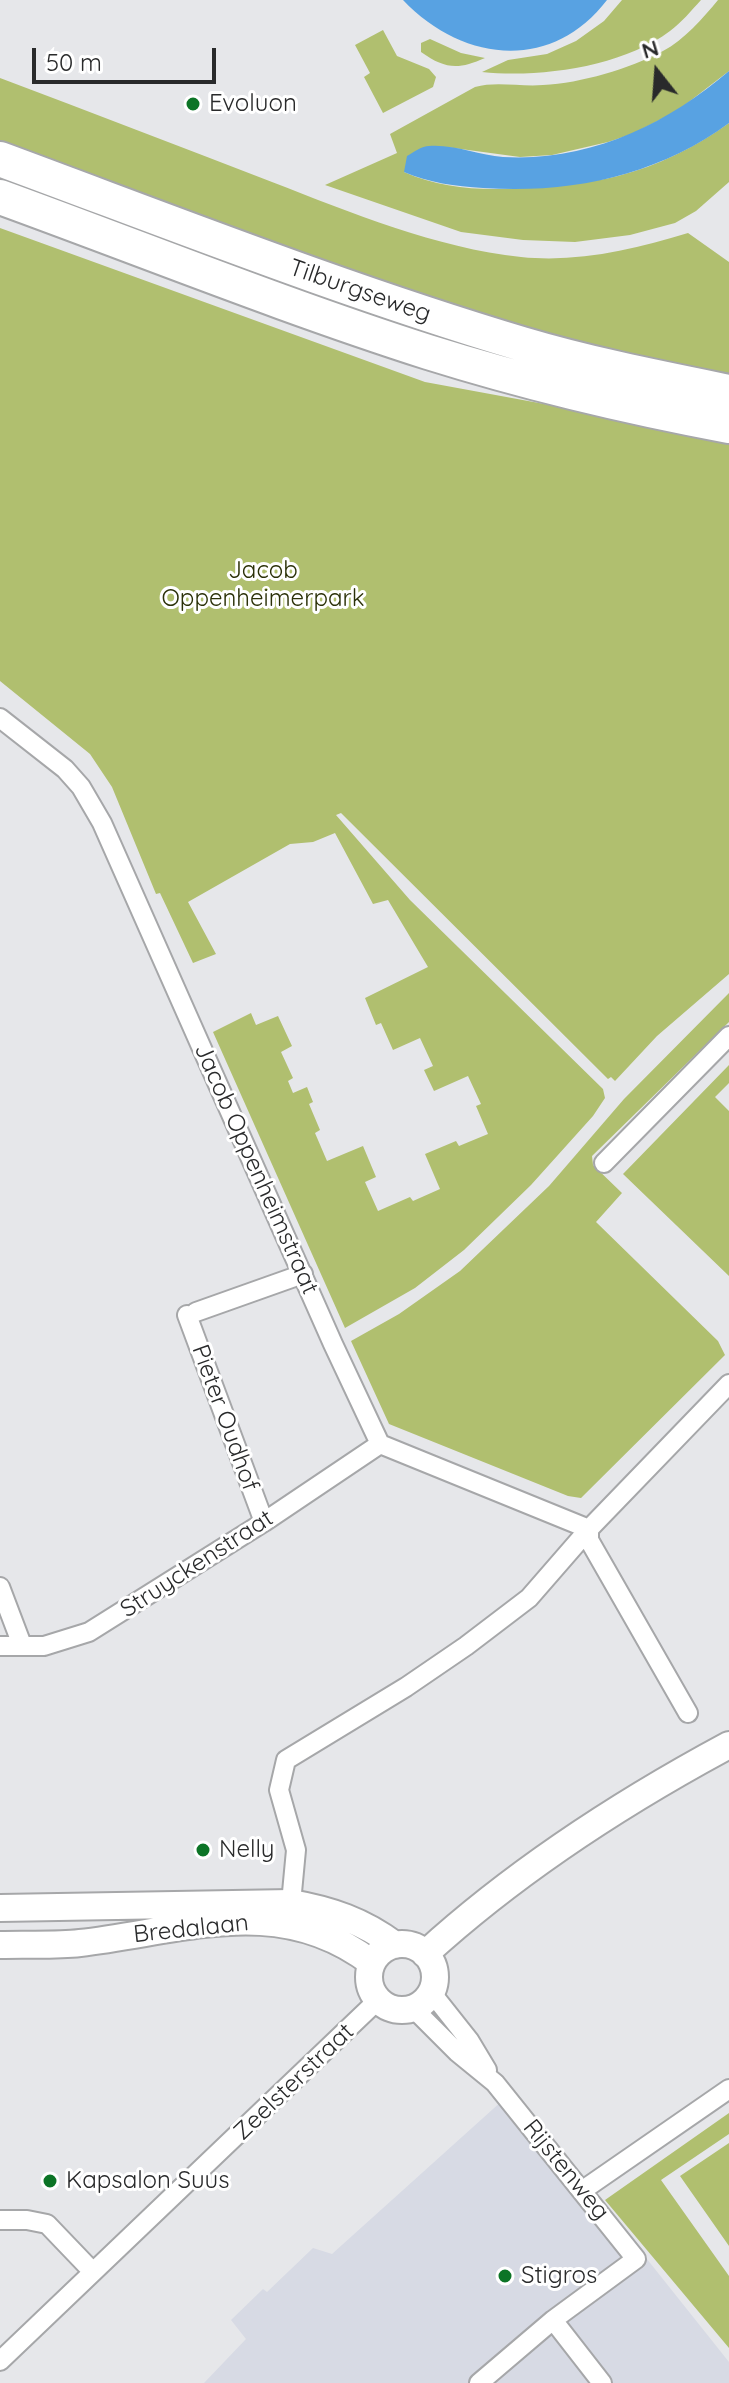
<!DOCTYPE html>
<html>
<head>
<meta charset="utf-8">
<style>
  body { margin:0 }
  #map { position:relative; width:729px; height:2383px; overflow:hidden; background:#e6e7ea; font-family:Quicksand,sans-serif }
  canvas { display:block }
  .north { position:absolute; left:617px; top:32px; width:80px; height:80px; -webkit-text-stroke:6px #fff; paint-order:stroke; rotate:343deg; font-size:22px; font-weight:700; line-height:32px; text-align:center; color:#292a2b }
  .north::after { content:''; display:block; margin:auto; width:28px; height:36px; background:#292a2b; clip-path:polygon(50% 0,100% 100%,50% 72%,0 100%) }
  .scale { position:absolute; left:32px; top:48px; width:184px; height:36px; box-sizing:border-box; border:4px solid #292a2b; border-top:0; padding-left:10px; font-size:24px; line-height:28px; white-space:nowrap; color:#292a2b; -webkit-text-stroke:6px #fff; paint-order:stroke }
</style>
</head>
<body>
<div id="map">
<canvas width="729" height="2383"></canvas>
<div class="north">N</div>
<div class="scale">50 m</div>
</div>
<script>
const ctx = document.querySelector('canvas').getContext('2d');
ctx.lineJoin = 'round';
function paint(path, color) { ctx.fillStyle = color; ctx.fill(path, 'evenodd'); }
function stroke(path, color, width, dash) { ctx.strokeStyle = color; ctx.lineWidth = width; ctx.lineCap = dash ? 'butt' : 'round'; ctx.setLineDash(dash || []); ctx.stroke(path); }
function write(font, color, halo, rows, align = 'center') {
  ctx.font = font + ' Quicksand,sans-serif'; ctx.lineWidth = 6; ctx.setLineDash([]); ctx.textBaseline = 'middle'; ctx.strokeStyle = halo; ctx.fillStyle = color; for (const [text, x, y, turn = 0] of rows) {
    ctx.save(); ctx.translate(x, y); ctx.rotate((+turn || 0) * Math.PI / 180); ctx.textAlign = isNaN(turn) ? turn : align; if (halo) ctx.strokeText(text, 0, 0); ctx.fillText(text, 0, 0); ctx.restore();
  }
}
paint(new Path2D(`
  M 513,2091 L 729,2362 L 729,2383 L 204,2383 L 246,2339 L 231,2320 L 263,2289 L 267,2292 L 313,2248 L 332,2254 Z`), '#d7dae4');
paint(new Path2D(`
  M 622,0 L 701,0 C 691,11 681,23 670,31 C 622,67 540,78 482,72 L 508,60 L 547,54 L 576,41 L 604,21 Z
  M 718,0 L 729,0 L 729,71 L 677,111 L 632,134 L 608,142 L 552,155 L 520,157 L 446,147 L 404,172 C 458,196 519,190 575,182 C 589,181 604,180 618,176 C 657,166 696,147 729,123 L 729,182 L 696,211 L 675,223 L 630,235 L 575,242 L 523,240 L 461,232 L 325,185 L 397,153 L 390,134 L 475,87 C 496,81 521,87 543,85 C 582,83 628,69 663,51 C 684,40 703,18 718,0 Z
  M 383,30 L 397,56 L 429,69 L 436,77 L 433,87 L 383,113 L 364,77 L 370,73 L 355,45 Z
  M 430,39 L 461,53 L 485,58 C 458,70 445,69 421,52 L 421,43 Z
  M 0,78 C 91,112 181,147 272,182 C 352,213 436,248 521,257 C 579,263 634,249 688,233 L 729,262 L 729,376 L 533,331 L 445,304 L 0,145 Z
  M 0,228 L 425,382 L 729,438 L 729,974 L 657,1036 L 615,1081 L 611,1077 L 608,1079 L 341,813 L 336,815 L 410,900 L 603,1089 L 605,1098 L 593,1116 L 531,1185 L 464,1250 L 415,1288 L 345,1328 L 213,1032 L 251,1013 L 256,1025 L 278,1016 L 292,1046 L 281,1052 L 293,1078 L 288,1081 L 293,1093 L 307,1087 L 313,1102 L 309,1104 L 320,1130 L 315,1133 L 327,1161 L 363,1146 L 376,1177 L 365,1182 L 378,1211 L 410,1197 L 413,1201 L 440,1189 L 425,1154 L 456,1141 L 459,1146 L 488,1134 L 476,1106 L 481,1104 L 468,1076 L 434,1091 L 424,1070 L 433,1066 L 420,1038 L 393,1050 L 381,1023 L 376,1025 L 365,998 L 428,967 L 388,900 L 373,904 L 335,833 L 313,842 L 290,844 L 188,902 L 216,954 L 193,963 L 160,893 L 156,894 L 112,787 L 90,754 L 0,681 Z
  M 729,993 L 729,1022 L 592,1156 L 593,1165 L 622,1193 L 596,1222 L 718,1341 L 725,1355 L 581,1498 L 568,1496 L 389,1424 L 351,1341 L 399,1314 L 460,1271 L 549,1186 L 624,1099 Z
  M 729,1065 L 729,1083 L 715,1097 L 729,1111 L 729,1276 L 623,1174 Z
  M 729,2113 L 729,2134 L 661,2180 L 729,2276 L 729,2348 L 605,2200 Z
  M 729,2143 L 729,2246 L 680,2176 Z`), '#b0bf6f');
paint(new Path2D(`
  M 403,0 L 607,0 C 551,73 462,62 403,0 Z
  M 729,71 L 729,123 C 657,176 570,194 483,188 C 455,186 429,183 404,172 L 407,156 C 414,152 422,146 429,146 C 453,144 479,155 503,157 C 588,162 666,125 729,71 Z`), '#58a2e2');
const street = new Path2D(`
  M 0,718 L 65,769 L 81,787 L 102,823 L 333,1344 L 380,1444 L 589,1529
  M 604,1163 L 729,1036
  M 196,1312 L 303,1274
  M 187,1315 L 264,1522
  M 589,1529 L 589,1540 L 688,1713
  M 0,1587 L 22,1645
  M 0,1646 L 44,1646 L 89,1632 L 264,1522 L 380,1444
  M 291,1903 L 296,1850 L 279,1790 L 286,1760 L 406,1687 L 466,1646 L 529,1598 L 589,1529 L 729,1384
  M 431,1992 L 469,2040 L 487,2070
  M 413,2008 L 457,2052 L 495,2083 L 636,2259 L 553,2320 L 479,2383
  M 583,2190 L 729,2089
  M 0,2220 L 27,2220 L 47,2224 L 93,2272
  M 553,2320 L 602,2383
  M 0,2361 L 378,2000`);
const secondary = new Path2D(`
  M 0,1908 L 291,1903 C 331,1910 363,1921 395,1945
  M369 1977a33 33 0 1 1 66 0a33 33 0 1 1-66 0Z
  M 0,1945 C 26,1944 54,1946 80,1943 C 185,1931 279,1892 372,1963
  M 425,1954 C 516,1871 621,1803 729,1745`);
const highway = new Path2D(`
  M 0,159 C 173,223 345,291 522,344 C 589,364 660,378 729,392
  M 0,197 C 143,249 284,306 428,352 C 527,383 628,407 729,426`);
stroke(street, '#a6a7a9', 22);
stroke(secondary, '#a6a7a9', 30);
stroke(highway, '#a6a7a9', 38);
stroke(street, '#fff', 18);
stroke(secondary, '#fff', 26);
stroke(highway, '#fff', 34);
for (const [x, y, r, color] of [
  [193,104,8,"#0c7426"],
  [203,1850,8,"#0c7426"],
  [50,2181,8,"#0c7426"],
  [505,2276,8,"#0c7426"]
]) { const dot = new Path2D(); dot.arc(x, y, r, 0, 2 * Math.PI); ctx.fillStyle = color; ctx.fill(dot); stroke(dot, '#fff', 3); }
write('24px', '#292a2b', '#fff', [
  ["Evoluon",209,104],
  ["Nelly",219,1850],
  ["Kapsalon Suus",66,2181],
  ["Stigros",521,2276]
], 'left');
write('24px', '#292a2b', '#fff', [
  ["Tilburgseweg",360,291,19],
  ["Jacob Oppenheimstraat",256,1169,66],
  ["Pieter Oudhof",225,1418,70],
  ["Struyckenstraat",197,1564,-33],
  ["Bredalaan",191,1929,-6],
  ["Zeelsterstraat",294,2082,-44],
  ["Rijstenweg",566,2170,51]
]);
write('24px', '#2b3108', '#fff', [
  ["Jacob",263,571],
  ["Oppenheimerpark",263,599]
]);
</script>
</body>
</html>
